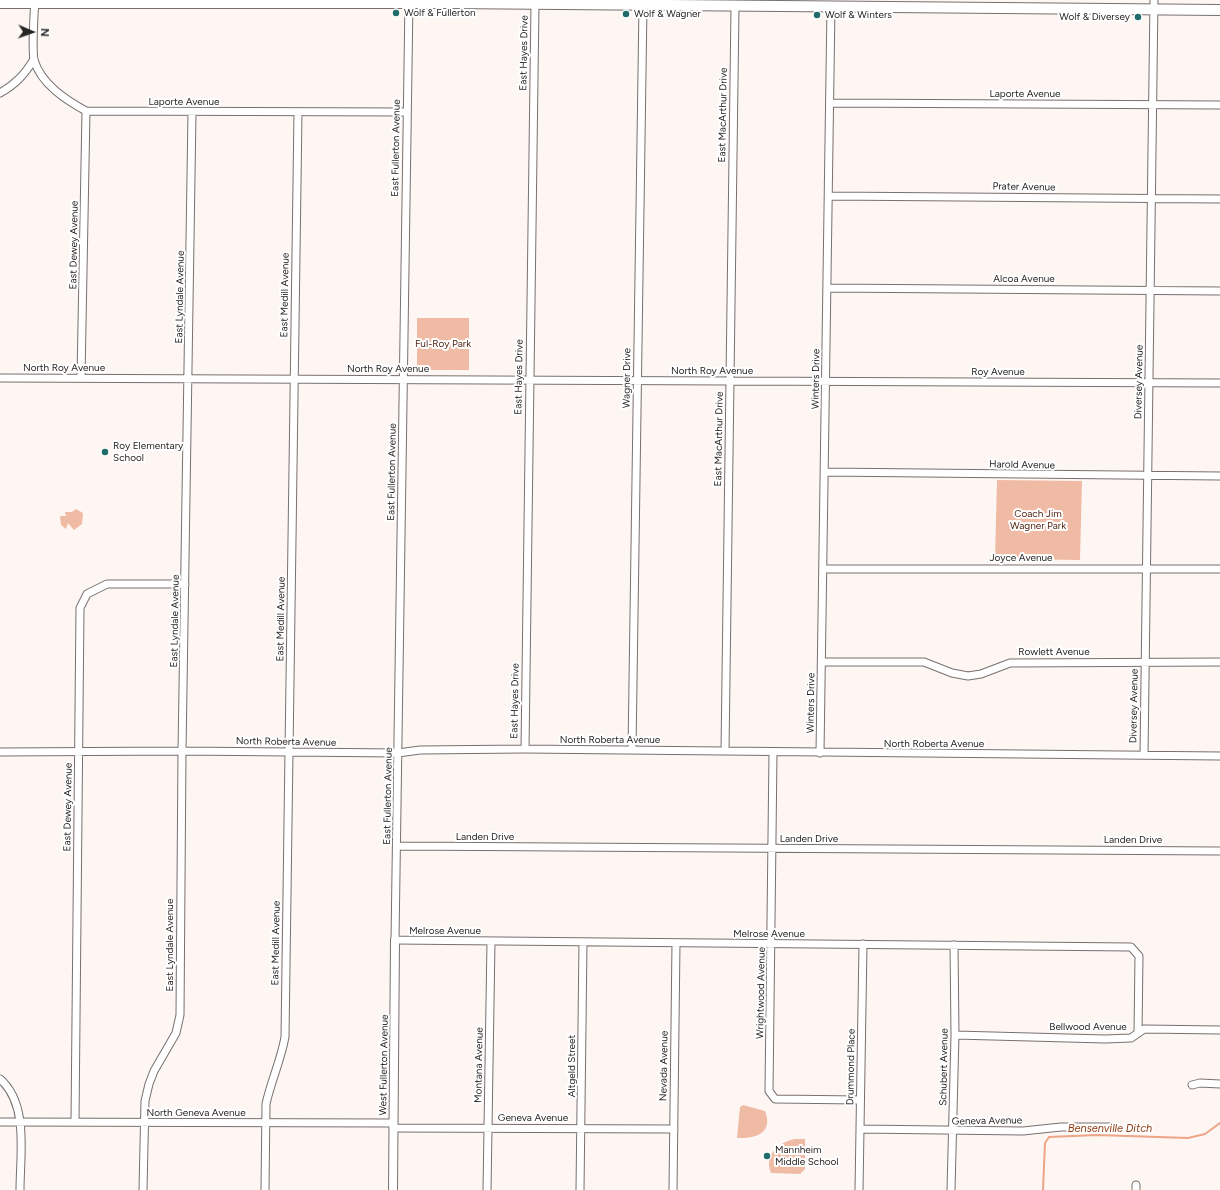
<!DOCTYPE html>
<html>
<head>
<meta charset="utf-8">
<style>
  body { margin:0 }
  #map { position:relative; width:1220px; height:1190px; overflow:hidden; background:#fef6f3; font-family:Figtree,sans-serif }
  canvas { display:block }
  .north { position:absolute; left:12px; top:12px; width:40px; height:40px; -webkit-text-stroke:3px #fff; paint-order:stroke; rotate:92deg; font-size:11px; font-weight:700; line-height:16px; text-align:center; color:#282624 }
  .north::after { content:''; display:block; margin:auto; width:14px; height:18px; background:#282624; clip-path:polygon(50% 0,100% 100%,50% 72%,0 100%) }
</style>
</head>
<body>
<div id="map">
<canvas width="1220" height="1190"></canvas>
<div class="north">N</div>
</div>
<script>
const ctx = document.querySelector('canvas').getContext('2d');
ctx.lineJoin = 'round';
function paint(path, color) { ctx.fillStyle = color; ctx.fill(path, 'evenodd'); }
function stroke(path, color, width, dash) { ctx.strokeStyle = color; ctx.lineWidth = width; ctx.lineCap = dash ? 'butt' : 'round'; ctx.setLineDash(dash || []); ctx.stroke(path); }
function write(font, color, halo, rows, align = 'center') {
  ctx.font = font + ' Figtree,sans-serif'; ctx.lineWidth = 4; ctx.setLineDash([]); ctx.textBaseline = 'middle'; ctx.strokeStyle = halo; ctx.fillStyle = color; for (const [text, x, y, turn = 0] of rows) {
    ctx.save(); ctx.translate(x, y); ctx.rotate((+turn || 0) * Math.PI / 180); ctx.textAlign = isNaN(turn) ? turn : align; if (halo) ctx.strokeText(text, 0, 0); ctx.fillText(text, 0, 0); ctx.restore();
  }
}
paint(new Path2D(`
  M 417,318 L 469,318 L 469,370 L 417,370 Z
  M 997,480 L 1082,481 L 1080,560 L 995,559 Z
  M 76,509 L 83,513 L 82,524 L 74,530 L 68,523 L 66,529 L 61,525 L 60,516 L 66,516 L 65,512 L 72,512 Z
  M 743,1105 L 765,1111 C 774,1133 755,1139 737,1138 L 740,1107 Z
  M 795,1139 L 805,1139 L 805,1169 L 800,1174 L 771,1173 C 764,1155 777,1143 795,1139 Z`), '#f0bba5');
stroke(new Path2D(`
  M 1043,1190 L 1045,1143 L 1049,1137 L 1097,1135 L 1188,1138 L 1205,1134 L 1220,1123`), '#eda487', 2);
const minor = new Path2D(`
  M 35,0 C 34,13 32,49 34,60 C 41,84 66,100 86,111 L 407,112
  M 409,0 L 395,940 L 1131,947 L 1139,956 L 1138,1033
  M 0,93 C 16,84 25,74 34,59
  M 831,103 L 1220,105
  M 829,196 L 1220,199
  M 828,288 L 1220,291
  M 0,378 L 1220,383
  M 81,378 L 86,111
  M 825,472 L 1220,476
  M 823,569 L 1220,569
  M 822,662 L 924,662 L 952,673 L 968,676 L 981,674 L 1010,663 L 1220,662
  M 525,749 L 535,4
  M 632,750 L 643,5
  M 725,751 L 735,7
  M 0,752 L 182,751 L 398,753 L 420,750 L 525,749 L 1220,756
  M 773,752 L 769,1091 L 775,1099 L 860,1100
  M 820,753 L 831,6
  M 1144,755 L 1154,0
  M 397,846 L 1220,851
  M 955,1035 L 1105,1039 L 1131,1038 L 1144,1029 L 1220,1030
  M 0,1079 C 29,1104 20,1155 20,1190
  M 1192,1085 L 1200,1083 L 1220,1084
  M 0,1122 L 393,1123
  M 75,1122 L 80,608 L 87,594 L 107,584 L 185,584
  M 393,1128 L 674,1129
  M 860,1129 L 1023,1131 L 1061,1127 L 1115,1127
  M 143,1190 L 145,1101 L 149,1084 L 154,1071 L 176,1033 L 180,1015 L 182,751 L 192,112
  M 265,1190 L 266,1104 C 271,1081 281,1060 285,1037 L 298,112
  M 487,1190 L 491,941
  M 580,1190 L 583,942
  M 673,1190 L 676,943
  M 859,1190 L 863,944
  M 951,1190 L 955,1035 L 954,945
  M 1136,1190 L 1136,1185`);
const tertiary = new Path2D(`
  M 393,1190 L 395,940`);
const secondary = new Path2D(`
  M 0,3 L 449,3 L 1220,10`);
stroke(minor, '#77706e', 9);
stroke(tertiary, '#77706e', 10);
stroke(secondary, '#77706e', 12);
stroke(minor, '#fff', 7);
stroke(tertiary, '#fff', 8);
stroke(secondary, '#fff', 10);
for (const [x, y, r, color] of [
  [396,13,4,"#206c6a"],
  [626,14,4,"#206c6a"],
  [817,15,4,"#206c6a"],
  [1138,17,4,"#206c6a"],
  [105,452,4,"#206c6a"],
  [767,1156,4,"#206c6a"]
]) { const dot = new Path2D(); dot.arc(x, y, r, 0, 2 * Math.PI); ctx.fillStyle = color; ctx.fill(dot); stroke(dot, '#fff', 1.5); }
write('10px', '#282624', '#fff', [
  ["Wolf & Fullerton",404,13],
  ["Wolf & Wagner",634,14],
  ["Wolf & Winters",825,15],
  ["Wolf & Diversey",1130,17,"right"],
  ["Roy Elementary",113,446],
  ["School",113,458],
  ["Mannheim",775,1150],
  ["Middle School",775,1162]
], 'left');
write('10px', '#282624', '#fff', [
  ["East Hayes Drive",524,53,-89],
  ["Laporte Avenue",1025,94],
  ["Laporte Avenue",184,102],
  ["East MacArthur Drive",723,115,-89],
  ["East Fullerton Avenue",396,148,-89],
  ["Prater Avenue",1024,187,1],
  ["East Dewey Avenue",74,245,-89],
  ["Alcoa Avenue",1024,279],
  ["East Medill Avenue",285,295,-89],
  ["East Lyndale Avenue",180,297,-89],
  ["North Roy Avenue",64,368],
  ["North Roy Avenue",388,369],
  ["North Roy Avenue",712,371],
  ["Roy Avenue",998,372],
  ["East Hayes Drive",519,377,-89],
  ["Wagner Drive",627,378,-89],
  ["Winters Drive",816,379,-89],
  ["Diversey Avenue",1139,382,-89],
  ["East MacArthur Drive",719,439,-89],
  ["Harold Avenue",1022,465,1],
  ["East Fullerton Avenue",392,472,-89],
  ["Joyce Avenue",1021,558],
  ["East Medill Avenue",281,619,-89],
  ["East Lyndale Avenue",175,621,-89],
  ["Rowlett Avenue",1054,652],
  ["East Hayes Drive",515,701,-89],
  ["Winters Drive",811,703,-89],
  ["Diversey Avenue",1134,706,-89],
  ["North Roberta Avenue",610,740],
  ["North Roberta Avenue",286,742,1],
  ["North Roberta Avenue",934,744],
  ["East Fullerton Avenue",388,796,-89],
  ["East Dewey Avenue",68,807,-89],
  ["Landen Drive",485,837],
  ["Landen Drive",809,839],
  ["Landen Drive",1133,840],
  ["Melrose Avenue",445,931],
  ["Melrose Avenue",769,934],
  ["East Medill Avenue",276,943,-89],
  ["East Lyndale Avenue",170,945,-90],
  ["Wrightwood Avenue",761,993,-89],
  ["Bellwood Avenue",1088,1027],
  ["West Fullerton Avenue",384,1065,-89],
  ["Montana Avenue",479,1065,-89],
  ["Altgeld Street",572,1066,-90],
  ["Nevada Avenue",664,1066,-89],
  ["Drummond Place",851,1067,-89],
  ["Schubert Avenue",944,1067,-89],
  ["North Geneva Avenue",196,1113],
  ["Geneva Avenue",533,1118],
  ["Geneva Avenue",987,1121,-1]
]);
write('10px', '#4d1f0b', '#fff', [
  ["Ful-Roy Park",443,344],
  ["Coach Jim",1038,514],
  ["Wagner Park",1038,526]
]);
write('italic 11px', '#8f3a10', '#fff', [
  ["Bensenville Ditch",1110,1129]
]);
</script>
</body>
</html>
